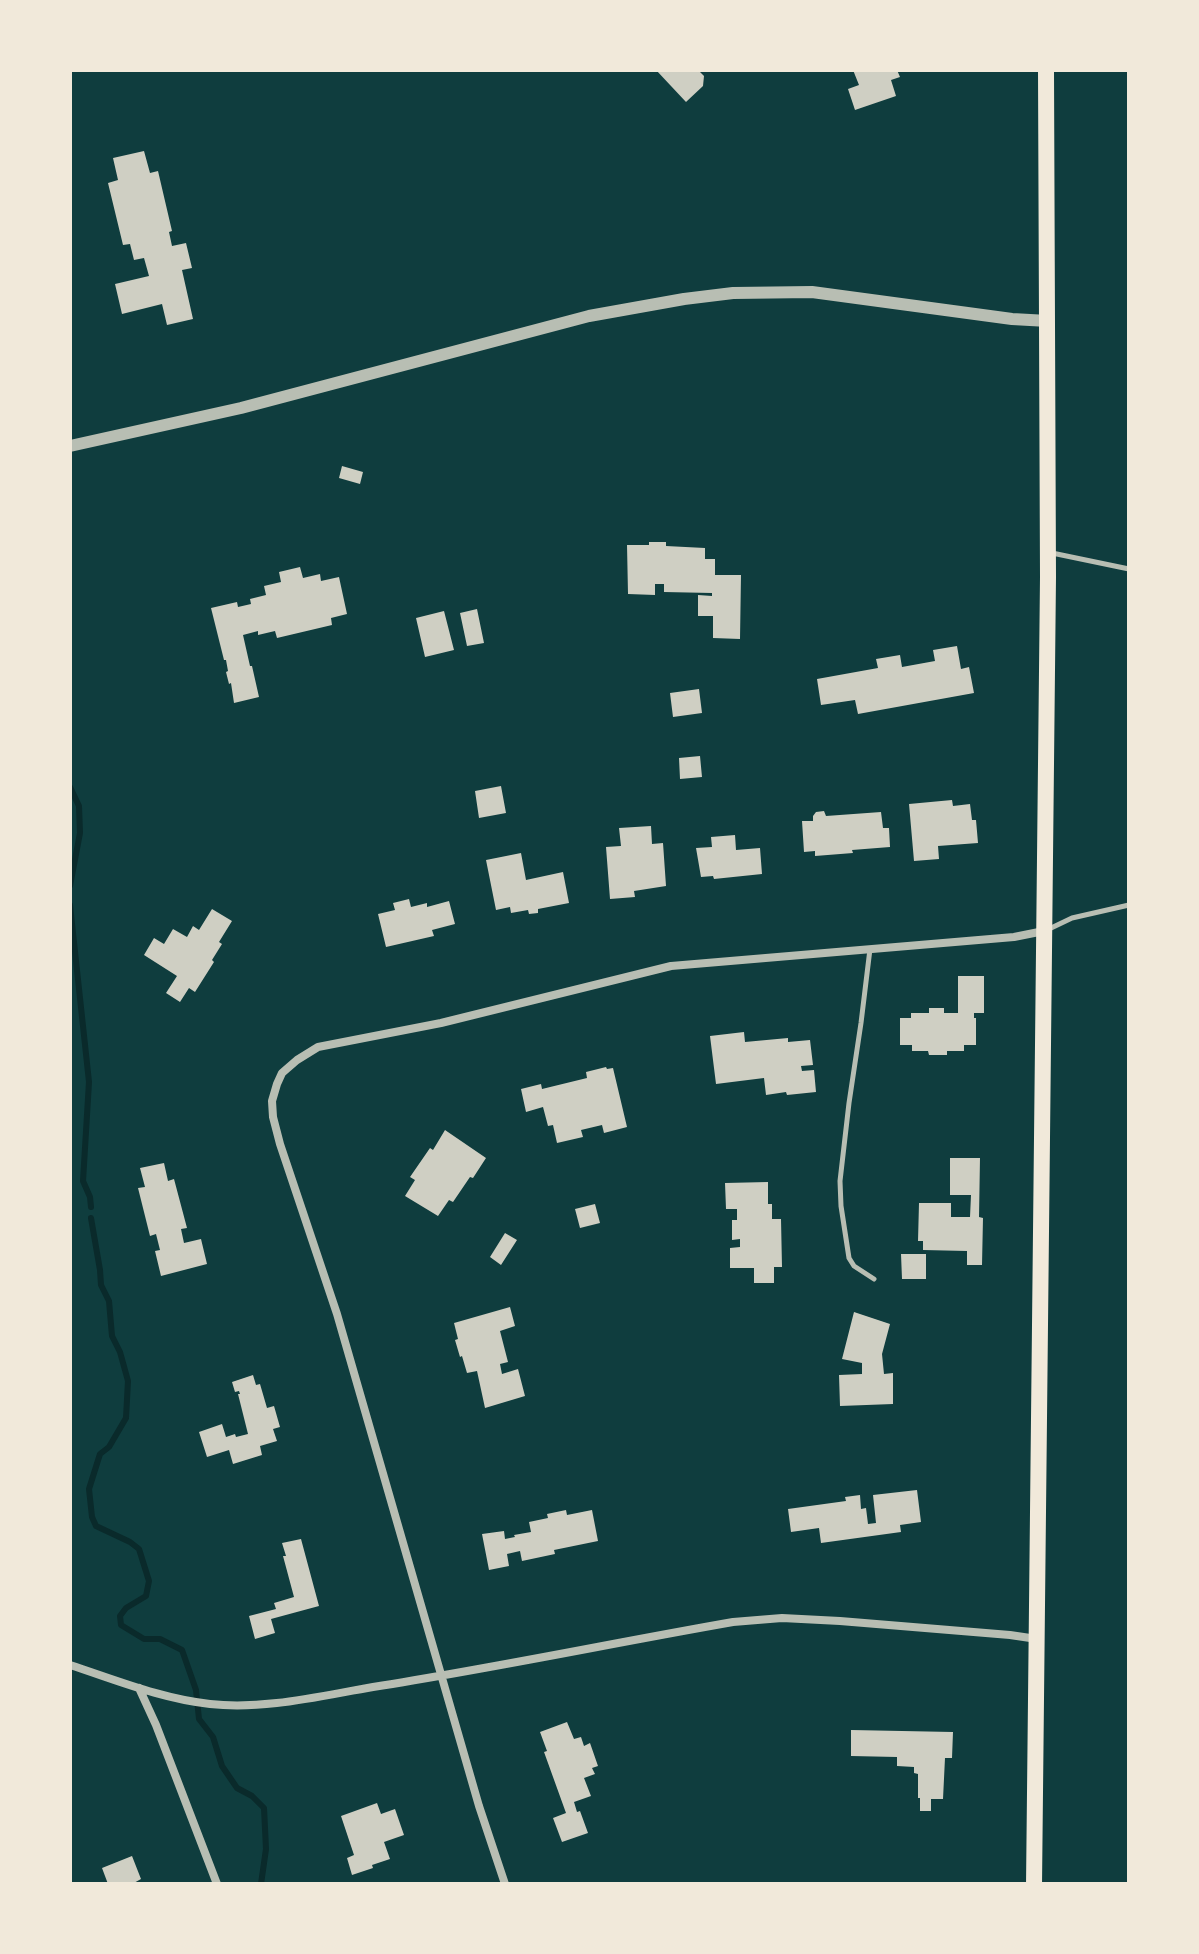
<!DOCTYPE html>
<html>
<head>
<meta charset="utf-8">
<style>
  body { margin:0 }
  #map { position:relative; width:1199px; height:1954px; overflow:hidden; background:#0f3d3e; font-family:"Archivo Narrow",sans-serif }
  canvas { display:block }
  .frame { position:absolute; inset:0; border:72px solid #f1e9da; pointer-events:none }
</style>
</head>
<body>
<div id="map">
<canvas width="1199" height="1954"></canvas>
<div class="frame"></div>
</div>
<script>
const ctx = document.querySelector('canvas').getContext('2d');
ctx.lineJoin = 'round';
function stroke(path, color, width, dash) { ctx.strokeStyle = color; ctx.lineWidth = width; ctx.lineCap = dash ? 'butt' : 'round'; ctx.setLineDash(dash || []); ctx.stroke(path); }
function paint(path, color) { ctx.fillStyle = color; ctx.fill(path, 'evenodd'); }
stroke(new Path2D(`
  M 70,787 L 79,806 L 80,833 L 70,886
  M 70,905 L 89,1082 L 83,1181 L 90,1197 L 91,1207
  M 91,1218 L 100,1270 L 101,1285 L 109,1301 L 112,1336 L 120,1352 L 128,1381 L 126,1418 L 109,1447 L 100,1454 L 89,1489 L 92,1517 L 96,1526 L 130,1542 L 139,1549 L 149,1581 L 146,1596 L 126,1608 L 120,1616 L 121,1625 L 144,1639 L 160,1639 L 182,1650 L 196,1690 L 199,1719 L 213,1737 L 222,1766 L 237,1788 L 252,1796 L 264,1808 L 266,1849 L 261,1884`), '#0a2a2b', 6);
paint(new Path2D(`
  M 656,70 L 702,70 L 700,72 L 704,76 L 703,86 L 686,102 Z
  M 853,70 L 897,70 L 900,77 L 891,80 L 896,96 L 855,110 L 848,89 L 859,85 Z
  M 144,151 L 150,173 L 158,171 L 172,231 L 169,232 L 172,246 L 186,243 L 192,268 L 182,270 L 193,319 L 167,325 L 162,304 L 122,314 L 115,284 L 149,276 L 144,258 L 134,260 L 130,244 L 123,245 L 108,183 L 118,180 L 113,158 Z
  M 342,466 L 363,472 L 360,484 L 339,478 Z
  M 649,542 L 666,542 L 666,546 L 705,548 L 705,559 L 715,559 L 715,575 L 741,575 L 740,639 L 713,638 L 713,616 L 698,616 L 698,595 L 712,596 L 712,593 L 664,592 L 664,584 L 655,584 L 655,595 L 628,594 L 627,545 L 649,545 Z
  M 300,567 L 303,578 L 320,574 L 321,581 L 339,577 L 347,614 L 331,618 L 332,625 L 277,638 L 275,631 L 258,635 L 258,631 L 243,635 L 250,666 L 252,666 L 259,697 L 234,703 L 231,683 L 229,684 L 226,672 L 228,671 L 226,660 L 224,660 L 211,608 L 237,602 L 238,607 L 251,604 L 250,599 L 266,595 L 264,586 L 281,582 L 279,572 Z
  M 477,609 L 484,643 L 467,646 L 460,613 Z
  M 444,611 L 454,650 L 425,657 L 416,618 Z
  M 957,646 L 961,669 L 969,667 L 974,693 L 858,714 L 855,700 L 821,705 L 817,679 L 878,668 L 876,659 L 900,655 L 902,667 L 935,661 L 933,650 Z
  M 699,689 L 702,713 L 673,717 L 670,693 Z
  M 700,756 L 702,777 L 680,779 L 679,758 Z
  M 501,786 L 506,813 L 479,818 L 475,791 Z
  M 952,800 L 953,806 L 970,804 L 972,820 L 976,820 L 978,843 L 938,846 L 939,859 L 914,861 L 909,804 Z
  M 824,811 L 826,816 L 881,812 L 883,828 L 889,828 L 890,847 L 852,850 L 853,853 L 815,856 L 815,851 L 804,852 L 802,821 L 813,821 L 813,816 L 816,812 Z
  M 651,826 L 652,844 L 663,843 L 666,886 L 634,891 L 635,897 L 610,899 L 606,847 L 621,846 L 619,828 Z
  M 735,835 L 736,850 L 760,848 L 762,874 L 714,879 L 713,876 L 701,877 L 696,848 L 712,847 L 711,837 Z
  M 521,853 L 526,880 L 563,872 L 569,903 L 538,909 L 538,913 L 529,914 L 528,910 L 511,913 L 510,907 L 496,910 L 486,860 Z
  M 409,899 L 411,907 L 427,903 L 427,907 L 449,901 L 455,924 L 432,930 L 434,936 L 386,947 L 378,914 L 395,910 L 393,903 Z
  M 212,909 L 232,921 L 219,942 L 222,944 L 212,960 L 214,962 L 195,992 L 189,988 L 180,1002 L 166,993 L 177,976 L 144,955 L 154,938 L 164,944 L 173,929 L 187,937 L 193,926 L 199,930 Z
  M 958,976 L 984,976 L 984,1013 L 974,1013 L 974,1018 L 976,1018 L 976,1045 L 964,1045 L 964,1051 L 947,1051 L 947,1055 L 929,1055 L 928,1051 L 912,1051 L 912,1045 L 900,1045 L 900,1018 L 911,1018 L 911,1013 L 929,1013 L 929,1008 L 944,1008 L 944,1013 L 958,1013 Z
  M 744,1032 L 745,1042 L 788,1038 L 788,1042 L 810,1040 L 813,1065 L 801,1066 L 802,1071 L 814,1070 L 816,1092 L 787,1095 L 786,1092 L 766,1095 L 764,1078 L 716,1084 L 710,1036 Z
  M 606,1067 L 607,1069 L 613,1068 L 627,1127 L 604,1133 L 602,1125 L 581,1130 L 583,1137 L 557,1143 L 553,1125 L 548,1126 L 543,1107 L 526,1112 L 521,1089 L 541,1084 L 542,1089 L 587,1078 L 586,1072 Z
  M 445,1130 L 486,1158 L 473,1178 L 470,1177 L 453,1202 L 449,1200 L 438,1216 L 405,1196 L 415,1180 L 410,1177 L 430,1148 L 433,1150 Z
  M 950,1158 L 980,1158 L 979,1217 L 983,1218 L 982,1265 L 967,1265 L 967,1251 L 923,1250 L 923,1241 L 918,1241 L 919,1203 L 951,1203 L 951,1217 L 970,1217 L 971,1195 L 950,1195 Z
  M 164,1163 L 168,1181 L 174,1179 L 187,1228 L 181,1229 L 184,1243 L 201,1239 L 207,1264 L 161,1276 L 155,1251 L 160,1250 L 156,1234 L 150,1236 L 138,1188 L 145,1187 L 140,1168 Z
  M 768,1182 L 768,1204 L 772,1204 L 772,1219 L 781,1219 L 782,1267 L 774,1267 L 774,1283 L 754,1283 L 754,1268 L 730,1268 L 730,1248 L 740,1247 L 740,1239 L 732,1240 L 732,1220 L 737,1220 L 737,1209 L 726,1209 L 725,1183 Z
  M 595,1204 L 600,1223 L 580,1228 L 575,1209 Z
  M 505,1233 L 517,1240 L 501,1265 L 490,1257 Z
  M 901,1254 L 926,1254 L 926,1279 L 902,1279 Z
  M 510,1307 L 515,1326 L 500,1331 L 508,1362 L 500,1364 L 502,1374 L 518,1369 L 525,1396 L 485,1408 L 477,1371 L 467,1373 L 462,1356 L 460,1357 L 455,1340 L 458,1339 L 454,1323 Z
  M 854,1312 L 890,1324 L 882,1354 L 884,1374 L 893,1373 L 893,1404 L 840,1406 L 839,1375 L 862,1374 L 862,1363 L 842,1359 Z
  M 253,1375 L 256,1385 L 260,1384 L 267,1408 L 274,1406 L 280,1427 L 273,1429 L 277,1441 L 260,1446 L 262,1455 L 233,1464 L 229,1450 L 207,1457 L 199,1432 L 222,1424 L 226,1437 L 235,1434 L 236,1437 L 248,1434 L 238,1394 L 240,1394 L 239,1391 L 235,1392 L 232,1382 Z
  M 917,1490 L 921,1522 L 900,1525 L 901,1532 L 821,1543 L 819,1528 L 791,1532 L 788,1509 L 846,1501 L 845,1497 L 860,1495 L 861,1509 L 866,1508 L 868,1524 L 876,1523 L 873,1495 Z
  M 566,1510 L 567,1515 L 592,1510 L 598,1541 L 554,1550 L 555,1554 L 522,1561 L 520,1551 L 507,1554 L 509,1566 L 489,1570 L 482,1534 L 504,1531 L 505,1539 L 515,1537 L 514,1535 L 531,1532 L 529,1522 L 548,1518 L 547,1514 Z
  M 301,1539 L 319,1606 L 271,1619 L 275,1633 L 255,1639 L 249,1616 L 276,1609 L 274,1603 L 294,1597 L 283,1556 L 286,1556 L 282,1543 Z
  M 567,1722 L 574,1739 L 581,1737 L 584,1746 L 590,1743 L 598,1766 L 592,1768 L 595,1774 L 584,1778 L 591,1796 L 574,1802 L 577,1812 L 580,1811 L 588,1833 L 562,1842 L 553,1818 L 566,1813 L 544,1752 L 547,1751 L 540,1732 Z
  M 851,1730 L 953,1732 L 952,1758 L 945,1758 L 943,1799 L 931,1799 L 931,1811 L 920,1811 L 920,1798 L 918,1798 L 918,1774 L 914,1773 L 914,1767 L 897,1766 L 897,1757 L 851,1756 Z
  M 377,1803 L 381,1814 L 395,1809 L 404,1835 L 384,1842 L 390,1859 L 372,1865 L 373,1868 L 352,1875 L 347,1858 L 354,1855 L 341,1816 Z
  M 132,1856 L 141,1879 L 132,1884 L 108,1884 L 102,1868 Z`), '#cfcfc3');
stroke(new Path2D(`
  M 1052,553 L 1129,569
  M 1049,929 L 1072,918 L 1129,905
  M 870,949 L 861,1023 L 849,1103 L 840,1181 L 841,1206 L 849,1258 L 854,1266 L 874,1279`), '#b8beb3', 5);
stroke(new Path2D(`
  M 70,1665 C 116,1680 162,1699 210,1704 C 264,1710 320,1696 373,1687 C 494,1668 613,1643 733,1622 L 782,1618 L 840,1621 L 1010,1635 L 1037,1639
  M 139,1688 L 156,1725 L 217,1884
  M 505,1884 L 479,1806 L 337,1314 L 280,1144 L 273,1117 L 272,1101 L 277,1084 L 282,1073 L 297,1060 L 318,1047 L 441,1023 L 671,966 L 1014,937 L 1044,931`), '#b8beb3', 8);
stroke(new Path2D(`
  M 70,446 L 241,408 L 589,316 L 684,299 L 733,293 L 812,292 L 1012,319 L 1048,321`), '#b8beb3', 12);
stroke(new Path2D(`
  M 1034,1884 L 1048,577 L 1046,70`), '#f1e9da', 16);
</script>
</body>
</html>
